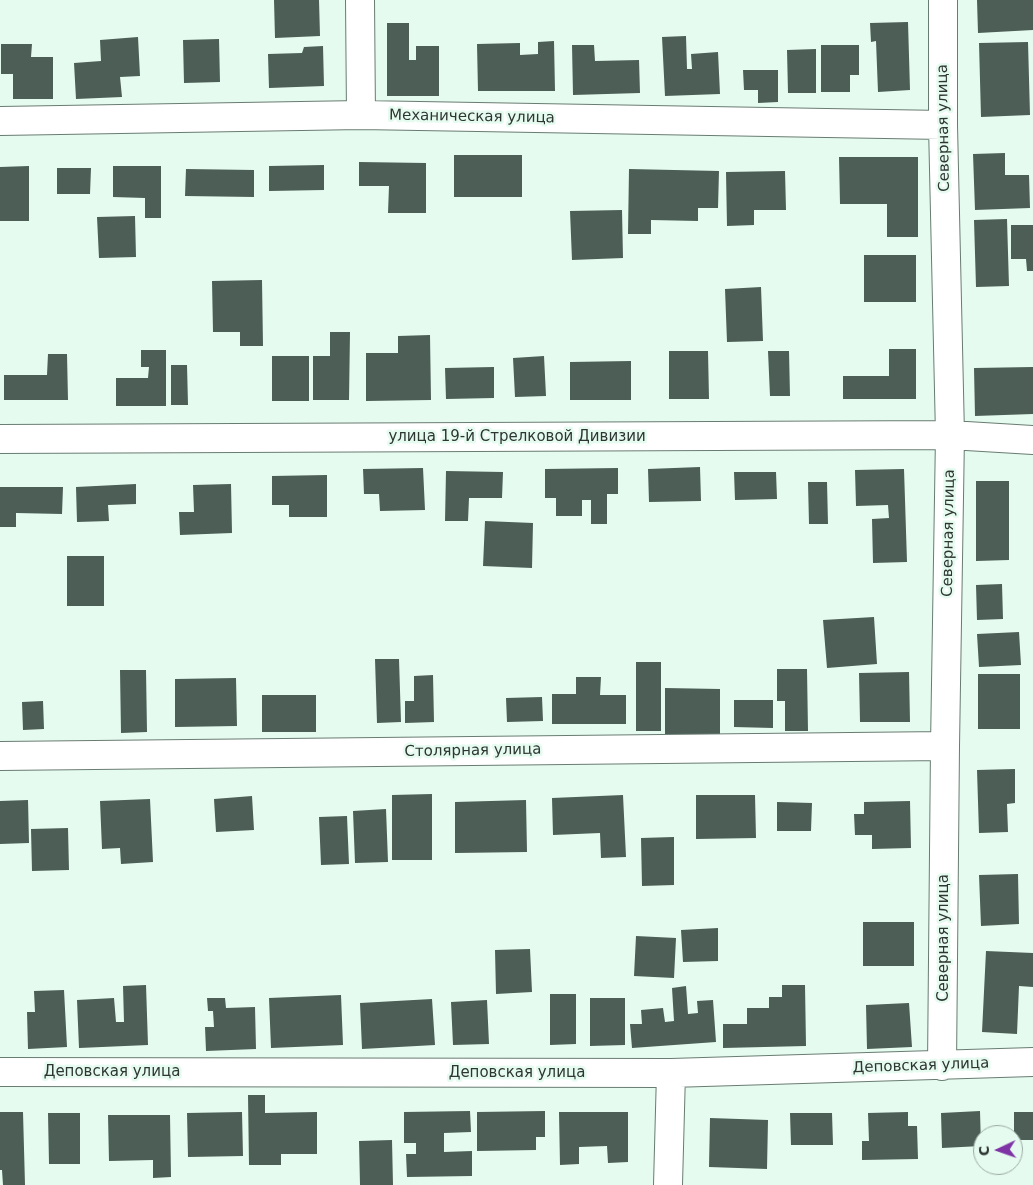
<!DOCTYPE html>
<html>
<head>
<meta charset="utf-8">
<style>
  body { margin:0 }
  #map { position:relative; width:1033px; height:1185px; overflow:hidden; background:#e6fbf0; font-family:"DejaVu Sans",sans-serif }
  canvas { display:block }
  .north { position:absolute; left:973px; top:1125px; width:50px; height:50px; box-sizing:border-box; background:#e6fbf0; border:1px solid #9caca4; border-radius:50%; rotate:267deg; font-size:14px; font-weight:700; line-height:20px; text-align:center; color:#2e3632 }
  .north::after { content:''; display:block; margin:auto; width:18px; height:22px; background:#7f34a6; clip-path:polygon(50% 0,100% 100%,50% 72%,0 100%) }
</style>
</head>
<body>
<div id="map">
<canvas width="1033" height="1185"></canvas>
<div class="north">С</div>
</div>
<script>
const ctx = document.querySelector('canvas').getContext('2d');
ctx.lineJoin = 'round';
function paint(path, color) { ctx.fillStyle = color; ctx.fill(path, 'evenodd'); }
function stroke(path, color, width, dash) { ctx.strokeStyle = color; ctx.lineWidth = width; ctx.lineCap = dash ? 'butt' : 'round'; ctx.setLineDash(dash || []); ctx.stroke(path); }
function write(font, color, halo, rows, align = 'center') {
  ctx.font = font + ' "DejaVu Sans",sans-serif'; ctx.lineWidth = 5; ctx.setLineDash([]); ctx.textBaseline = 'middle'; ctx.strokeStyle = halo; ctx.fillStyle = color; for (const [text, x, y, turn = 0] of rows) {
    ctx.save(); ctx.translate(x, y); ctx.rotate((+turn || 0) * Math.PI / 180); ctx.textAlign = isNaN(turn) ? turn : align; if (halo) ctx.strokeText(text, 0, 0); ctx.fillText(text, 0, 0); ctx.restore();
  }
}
paint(new Path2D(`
  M 274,0 L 319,0 L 320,36 L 275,38 Z
  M 977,0 L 1033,0 L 1033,30 L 978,33 Z
  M 908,22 L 910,90 L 878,92 L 876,41 L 871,42 L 870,23 Z
  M 387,23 L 409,23 L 409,60 L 416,60 L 416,46 L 439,46 L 439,96 L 387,96 Z
  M 686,36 L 687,69 L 692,69 L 691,54 L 718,52 L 720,94 L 665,96 L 662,37 Z
  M 138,37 L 140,76 L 120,77 L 122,97 L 76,99 L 74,63 L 101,61 L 100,40 Z
  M 219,39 L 220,82 L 184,83 L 183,40 Z
  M 554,41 L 555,91 L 478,91 L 477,44 L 520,43 L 520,55 L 538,54 L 538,42 Z
  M 1028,42 L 1030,115 L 981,117 L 979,43 Z
  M 1,44 L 32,44 L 31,57 L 53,57 L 53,99 L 13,99 L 13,74 L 1,74 Z
  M 572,45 L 594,45 L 595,61 L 639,60 L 640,93 L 573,95 Z
  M 821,45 L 859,45 L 859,75 L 850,75 L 850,92 L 821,92 Z
  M 323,46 L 324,86 L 269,88 L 268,54 L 302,53 L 304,47 Z
  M 816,49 L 816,93 L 788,93 L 787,50 Z
  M 743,70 L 778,70 L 778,102 L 758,103 L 758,90 L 744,90 Z
  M 1005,153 L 1005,175 L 1029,175 L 1030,208 L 975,210 L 973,154 Z
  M 454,155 L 522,155 L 522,197 L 454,197 Z
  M 839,157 L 918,157 L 918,237 L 887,237 L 887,204 L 840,204 Z
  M 359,162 L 426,163 L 426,213 L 388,213 L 389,186 L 359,186 Z
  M 324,165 L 324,190 L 269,191 L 269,166 Z
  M 29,166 L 29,221 L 0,221 L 0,167 Z
  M 113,166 L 161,166 L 161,218 L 145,218 L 145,198 L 113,197 Z
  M 57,168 L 91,168 L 90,194 L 57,194 Z
  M 186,169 L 254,170 L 254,197 L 185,196 Z
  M 629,169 L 719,171 L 718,208 L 698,208 L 698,221 L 651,220 L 651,234 L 628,234 Z
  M 785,171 L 786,210 L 754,210 L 754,225 L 727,226 L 726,172 Z
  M 622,210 L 623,258 L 572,260 L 570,211 Z
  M 135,216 L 136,257 L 99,258 L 97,217 Z
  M 1007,219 L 1009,286 L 976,287 L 974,220 Z
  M 1011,225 L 1033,225 L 1033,271 L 1027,271 L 1026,259 L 1011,259 Z
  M 864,255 L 916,255 L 916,302 L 864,302 Z
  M 262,280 L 263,346 L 240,346 L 240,332 L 213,332 L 212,281 Z
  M 761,287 L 763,341 L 727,342 L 725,289 Z
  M 330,332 L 350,332 L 349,400 L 313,400 L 313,356 L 330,356 Z
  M 430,335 L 431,400 L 366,401 L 366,353 L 398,353 L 398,336 Z
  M 889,349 L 916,349 L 916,399 L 843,399 L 843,376 L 889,376 Z
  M 141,350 L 166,350 L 166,406 L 116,406 L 116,378 L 148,378 L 149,367 L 141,367 Z
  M 669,351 L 708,351 L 709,399 L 669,399 Z
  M 768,351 L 789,351 L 790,396 L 770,396 Z
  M 48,354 L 67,354 L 68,400 L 4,400 L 4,375 L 47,375 Z
  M 272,356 L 309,356 L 309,401 L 272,401 Z
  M 544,356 L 546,396 L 515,397 L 513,358 Z
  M 631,361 L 631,400 L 570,400 L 570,362 Z
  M 171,365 L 187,365 L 188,405 L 171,405 Z
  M 494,367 L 494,398 L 446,399 L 445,368 Z
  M 1033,367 L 1033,414 L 975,416 L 974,368 Z
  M 700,467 L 701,501 L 649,502 L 648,469 Z
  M 423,468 L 425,510 L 380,511 L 379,494 L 364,494 L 363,469 Z
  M 618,468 L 618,494 L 607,494 L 607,524 L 591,524 L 591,500 L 582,500 L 582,516 L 556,516 L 556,498 L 545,498 L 545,469 Z
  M 904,469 L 907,562 L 873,563 L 872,519 L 889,518 L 888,505 L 856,506 L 855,470 Z
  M 446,471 L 503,472 L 502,498 L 469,498 L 468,521 L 445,521 Z
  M 734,472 L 776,472 L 777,499 L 735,500 Z
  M 327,475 L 327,517 L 289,517 L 289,505 L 272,505 L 272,476 Z
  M 976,481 L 1009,481 L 1009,560 L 976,561 Z
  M 808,482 L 827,482 L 828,524 L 809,524 Z
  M 136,484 L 136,504 L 108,505 L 109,521 L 77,522 L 76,487 Z
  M 231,484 L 232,533 L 180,535 L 179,512 L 194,512 L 193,485 Z
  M 0,487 L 63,487 L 62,514 L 16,513 L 16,527 L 0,527 Z
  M 485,521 L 533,523 L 532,568 L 483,566 Z
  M 67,556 L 104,556 L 104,606 L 67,606 Z
  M 1002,584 L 1003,619 L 977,620 L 976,585 Z
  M 874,617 L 877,664 L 827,668 L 823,620 Z
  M 1019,632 L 1021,665 L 979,667 L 977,634 Z
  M 375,659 L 399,659 L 401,722 L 377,723 Z
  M 636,662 L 661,662 L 661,731 L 636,731 Z
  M 777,669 L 807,669 L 808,731 L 785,731 L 785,701 L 777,701 Z
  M 120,670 L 146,670 L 147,732 L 121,733 Z
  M 909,672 L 910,722 L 860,722 L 859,673 Z
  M 978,674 L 1020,674 L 1020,729 L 978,729 Z
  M 433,675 L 434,722 L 405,723 L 405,701 L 414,701 L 414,676 Z
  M 576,677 L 601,677 L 600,695 L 626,695 L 626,724 L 552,724 L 552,694 L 576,694 Z
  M 236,678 L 237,726 L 175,727 L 175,679 Z
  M 665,688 L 720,689 L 720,734 L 665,734 Z
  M 262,695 L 316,695 L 316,732 L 262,732 Z
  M 542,697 L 543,721 L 507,722 L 506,698 Z
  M 734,700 L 773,700 L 773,728 L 734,727 Z
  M 43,701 L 44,729 L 23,730 L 22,702 Z
  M 1015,769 L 1015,803 L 1007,804 L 1008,832 L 979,833 L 977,770 Z
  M 432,794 L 432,860 L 392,860 L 392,795 Z
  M 623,795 L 626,857 L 601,858 L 600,833 L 553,835 L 552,798 Z
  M 696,795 L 755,795 L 756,838 L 696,839 Z
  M 252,796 L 254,830 L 216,832 L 214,799 Z
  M 150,799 L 153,862 L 121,864 L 120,848 L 102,849 L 100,801 Z
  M 28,800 L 29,843 L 0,844 L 0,801 Z
  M 526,800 L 527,852 L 455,853 L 455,802 Z
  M 910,801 L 911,848 L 872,849 L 872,835 L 855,835 L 854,814 L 864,814 L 864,802 Z
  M 777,802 L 812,803 L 811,831 L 777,831 Z
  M 386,809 L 388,862 L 355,863 L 353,811 Z
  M 347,816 L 349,864 L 321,865 L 319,817 Z
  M 68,828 L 69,870 L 32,871 L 31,829 Z
  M 674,837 L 674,885 L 642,886 L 641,838 Z
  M 1018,874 L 1019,924 L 981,926 L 979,875 Z
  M 863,922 L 914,922 L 914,966 L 863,966 Z
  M 718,928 L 718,961 L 683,962 L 681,930 Z
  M 636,936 L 676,938 L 674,978 L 634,976 Z
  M 530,949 L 532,992 L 496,994 L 495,950 Z
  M 986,951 L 1033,953 L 1033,987 L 1019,986 L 1017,1034 L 982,1032 Z
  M 146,985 L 148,1045 L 79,1048 L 77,1000 L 114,998 L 116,1022 L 124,1022 L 123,986 Z
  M 782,985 L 805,985 L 806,1046 L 723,1048 L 723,1024 L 747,1024 L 747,1008 L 769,1008 L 769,997 L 782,997 Z
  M 686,986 L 688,1014 L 698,1013 L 697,1001 L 713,1000 L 716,1042 L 632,1048 L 630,1024 L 642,1024 L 641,1010 L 663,1008 L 665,1022 L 674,1021 L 672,988 Z
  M 64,990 L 67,1047 L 28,1049 L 27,1012 L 35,1012 L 34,991 Z
  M 550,994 L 576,994 L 576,1044 L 550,1045 Z
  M 341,995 L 343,1045 L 271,1048 L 269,998 Z
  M 207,998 L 225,998 L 226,1008 L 255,1007 L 256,1049 L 206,1051 L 205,1027 L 214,1027 L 213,1011 L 208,1011 Z
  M 590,998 L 625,998 L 625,1045 L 590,1046 Z
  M 432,999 L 435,1045 L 362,1049 L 360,1003 Z
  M 487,1000 L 489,1044 L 453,1045 L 451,1002 Z
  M 909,1003 L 912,1047 L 867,1049 L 866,1005 Z
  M 248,1095 L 265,1095 L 265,1113 L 317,1112 L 317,1154 L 281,1154 L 281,1165 L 249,1165 Z
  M 470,1111 L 471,1132 L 444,1133 L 444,1152 L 472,1151 L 472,1176 L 407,1177 L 406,1154 L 416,1154 L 416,1143 L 404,1143 L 404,1112 Z
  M 545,1111 L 545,1137 L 536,1137 L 536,1150 L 477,1151 L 477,1112 Z
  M 980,1111 L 981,1146 L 942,1148 L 941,1113 Z
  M 0,1112 L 23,1112 L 25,1185 L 3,1185 L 2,1170 L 0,1170 Z
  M 242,1112 L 243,1156 L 188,1157 L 187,1113 Z
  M 559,1112 L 628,1112 L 628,1162 L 608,1163 L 607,1146 L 579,1147 L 579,1164 L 560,1165 Z
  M 908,1112 L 908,1126 L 917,1126 L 918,1159 L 862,1160 L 862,1141 L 869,1141 L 868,1113 Z
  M 1014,1112 L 1033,1112 L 1033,1140 L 1014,1140 Z
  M 48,1113 L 80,1113 L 80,1164 L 49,1164 Z
  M 790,1113 L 832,1113 L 833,1145 L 791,1145 Z
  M 108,1115 L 170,1115 L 171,1177 L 153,1178 L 153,1160 L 109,1161 Z
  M 710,1118 L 768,1120 L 767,1169 L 709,1167 Z
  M 392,1140 L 393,1185 L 360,1185 L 359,1141 Z`), '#4c5e55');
const minor = new Path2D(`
  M 360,0 L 361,115
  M 0,121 L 361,115 L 943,125
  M 0,439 L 950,435 L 1033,440
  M 0,756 L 945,746
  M 942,1066 L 945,746 L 950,435 L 943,125 L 943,0
  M 0,1072 L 671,1073 L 1033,1062
  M 668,1185 L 671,1073`);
stroke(minor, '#697c72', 30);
stroke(minor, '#fff', 28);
write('15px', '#2e3632', '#e6fbf0', [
  ["Механическая улица",472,117,1],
  ["Северная улица",944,128,-91],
  ["улица 19-й Стрелковой Дивизии",517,437],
  ["Северная улица",949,533,-89],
  ["Столярная улица",473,751,-1],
  ["Северная улица",944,938,-90],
  ["Деповская улица",921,1066,-2],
  ["Деповская улица",112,1072],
  ["Деповская улица",517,1073]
]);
</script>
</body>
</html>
